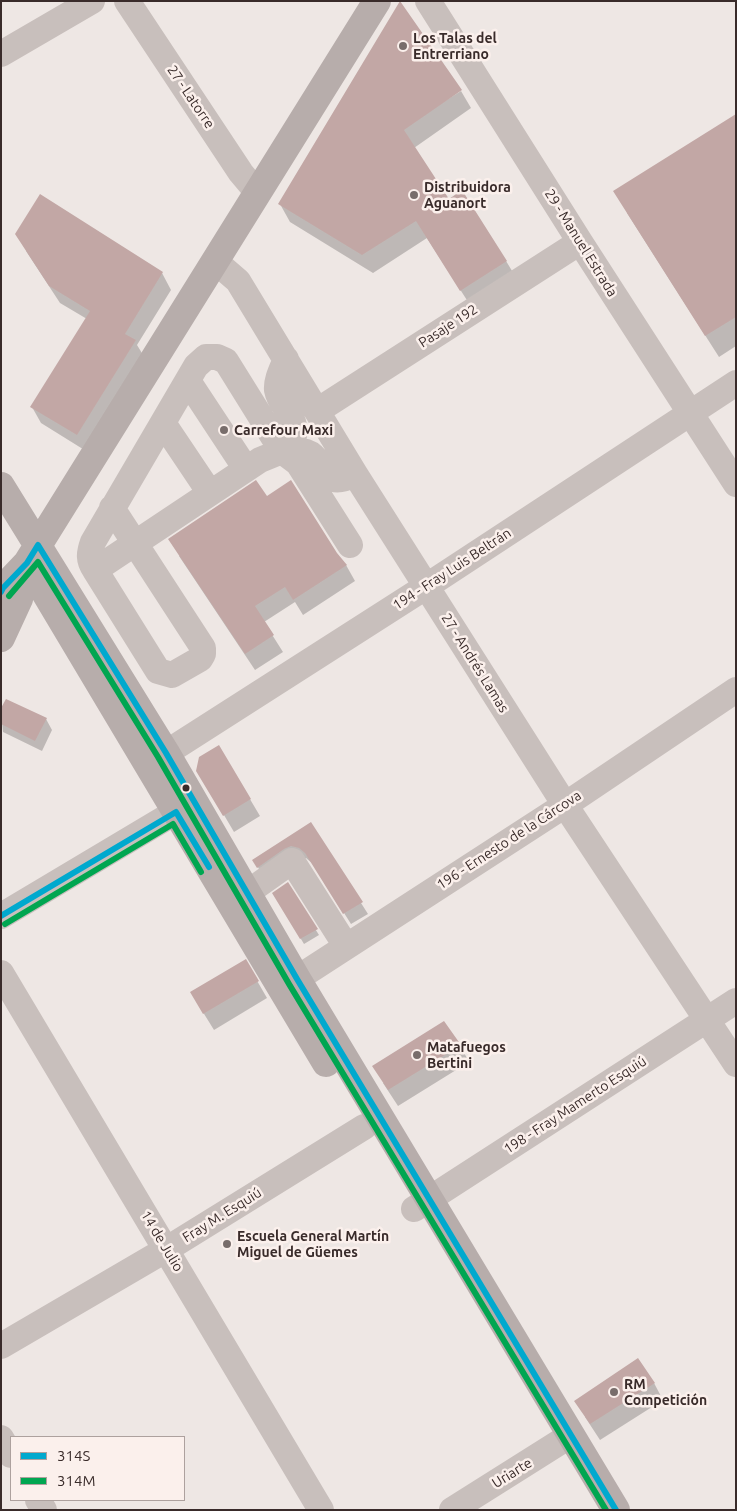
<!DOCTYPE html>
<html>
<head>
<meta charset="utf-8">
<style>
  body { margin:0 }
  #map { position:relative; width:737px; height:1511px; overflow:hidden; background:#eee7e4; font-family:Ubuntu,sans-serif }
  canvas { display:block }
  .frame { position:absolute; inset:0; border:2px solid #392b2a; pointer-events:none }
  .legend { position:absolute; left:10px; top:1436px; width:175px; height:65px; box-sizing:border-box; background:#fbf0ec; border:1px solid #ada19e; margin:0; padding:6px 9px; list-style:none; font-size:15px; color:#392b2a }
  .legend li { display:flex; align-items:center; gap:10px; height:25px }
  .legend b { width:25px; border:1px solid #ada19e }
</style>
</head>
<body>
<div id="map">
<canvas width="737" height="1511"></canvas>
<div class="frame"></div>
<ul class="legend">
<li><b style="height:6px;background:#00a9ce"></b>314S</li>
<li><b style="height:6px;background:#00a651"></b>314M</li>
</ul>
</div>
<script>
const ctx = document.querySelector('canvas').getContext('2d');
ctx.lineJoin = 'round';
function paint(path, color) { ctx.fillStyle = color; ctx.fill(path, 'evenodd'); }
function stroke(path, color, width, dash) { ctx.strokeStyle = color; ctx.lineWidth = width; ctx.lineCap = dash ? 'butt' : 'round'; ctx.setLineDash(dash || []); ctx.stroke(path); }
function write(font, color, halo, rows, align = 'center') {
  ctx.font = font + ' Ubuntu,sans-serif'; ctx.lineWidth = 5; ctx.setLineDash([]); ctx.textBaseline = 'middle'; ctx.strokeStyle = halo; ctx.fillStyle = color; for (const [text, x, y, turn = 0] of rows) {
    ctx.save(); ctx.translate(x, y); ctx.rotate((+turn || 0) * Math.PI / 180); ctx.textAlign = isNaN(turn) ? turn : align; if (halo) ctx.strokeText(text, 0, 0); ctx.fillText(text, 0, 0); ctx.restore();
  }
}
paint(new Path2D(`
  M 461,91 L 471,108 L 414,148 L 448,201 L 506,261 L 517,279 L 472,308 L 427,238 L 373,273 L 290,222 L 280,204 Z
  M 736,115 L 736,346 L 719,357 L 627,213 Z
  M 26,251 L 162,273 L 171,290 L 137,345 L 145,358 L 86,451 L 41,423 L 32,407 L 87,319 L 60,303 Z
  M 266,498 L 336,554 L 346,565 L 355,581 L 303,615 L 295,602 L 264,622 L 283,652 L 255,670 L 179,556 Z
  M 1,711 L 46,719 L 52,730 L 42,751 L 3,732 Z
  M 219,747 L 260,816 L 234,832 L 198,771 Z
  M 311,824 L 368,914 L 351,924 L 313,864 L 306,858 L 264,878 L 254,860 Z
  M 287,884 L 319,935 L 304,944 L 274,894 Z
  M 245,960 L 267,998 L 214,1030 L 201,1009 Z
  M 460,1045 L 469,1062 L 398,1106 L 383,1083 Z
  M 654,1383 L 663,1400 L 600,1440 L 585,1417 Z`), '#0003');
paint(new Path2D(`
  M 400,1 L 462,90 L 404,130 L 449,199 L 462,190 L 507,261 L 460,291 L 416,221 L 362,255 L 278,204 Z
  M 736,114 L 736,317 L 705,336 L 613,191 Z
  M 40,194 L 163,272 L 125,334 L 136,340 L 77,435 L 30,407 L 90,311 L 49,286 L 15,234 Z
  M 256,480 L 267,496 L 291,480 L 337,553 L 347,565 L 293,600 L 285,587 L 255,606 L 274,635 L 245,654 L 168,539 Z
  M 6,699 L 47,718 L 35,741 L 1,724 L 1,708 Z
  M 219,745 L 251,799 L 223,816 L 196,771 L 199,757 Z
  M 311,822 L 363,902 L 343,914 L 305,853 L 299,848 L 291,846 L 284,849 L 257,868 L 252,860 Z
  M 288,882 L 318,929 L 300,939 L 272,893 Z
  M 246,959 L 259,981 L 203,1014 L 190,992 Z
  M 444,1021 L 461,1045 L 388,1090 L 372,1066 Z
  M 638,1358 L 655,1383 L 590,1424 L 574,1401 Z`), '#c2a7a5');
stroke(new Path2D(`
  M 127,1 L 241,173 L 257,192
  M 428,1 L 580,242 L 736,484
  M 1,54 L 92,1
  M 216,262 L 238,281 L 355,474 L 565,805 L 736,1064
  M 286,359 C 282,369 276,380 277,390 C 278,395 281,401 284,405 C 296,424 297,428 291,450
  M 188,381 L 246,469
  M 317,411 L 580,242
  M 163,423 L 210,493
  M 112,508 L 203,648 L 203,654 L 200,659 L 172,675 L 158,671 L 95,570 L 260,460 L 282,451 L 298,463 L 350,545
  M 95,570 C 88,560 89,553 93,542 L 196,366 L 206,357 L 217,357 L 226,361 L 282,451 C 291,450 306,449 313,456 C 329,471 326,489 355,474
  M 166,753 L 427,586 L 736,383
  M 247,893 L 292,861 L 346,946
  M 1,916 L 194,801
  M 1,973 L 321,1510
  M 281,989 L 565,805 L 736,690
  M 414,1209 L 736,1001
  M 1,1346 L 167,1249 L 364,1127
  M 1,1438 L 11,1455
  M 38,1500 L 44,1510
  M 452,1510 L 571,1435`), '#c8bfbc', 26);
stroke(new Path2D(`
  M 1,486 L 166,753 L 297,979 L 616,1510
  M 34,574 L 326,1063
  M 1,593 L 3,588 L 27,563 L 377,1
  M 1,638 L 19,599 L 26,569`), '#b7adab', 28);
stroke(new Path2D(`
  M 1,592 L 3,588 L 27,563 L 38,545 L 166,753 L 297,979 L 616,1510
  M 1,916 L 176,812 L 209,867`), '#00a9ce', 6);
stroke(new Path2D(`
  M 9,596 L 38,562 L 158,757 L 289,984 L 606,1510
  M 5,924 L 173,824 L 201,872`), '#00a651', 6);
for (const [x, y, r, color] of [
  [403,46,5,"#786d6b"],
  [414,195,5,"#786d6b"],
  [224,430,5,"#786d6b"],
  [186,788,4.5,"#392b2a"],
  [417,1055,5,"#786d6b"],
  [227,1244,5,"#786d6b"],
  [614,1392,5,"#786d6b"]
]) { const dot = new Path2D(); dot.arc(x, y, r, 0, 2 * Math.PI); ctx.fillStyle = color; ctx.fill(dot); stroke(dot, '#fbf0ec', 2); }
write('bold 14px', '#392b2a', '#fbf0ec', [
  ["Los Talas del",413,38],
  ["Entrerriano",413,54],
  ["Distribuidora",424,187],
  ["Aguanort",424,203],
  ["Carrefour Maxi",234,430],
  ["Matafuegos",427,1047],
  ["Bertini",427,1063],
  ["Escuela General Martín",237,1236],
  ["Miguel de Güemes",237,1252],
  ["RM",624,1384],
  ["Competición",624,1400]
], 'left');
write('14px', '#392b2a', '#fbf0ec', [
  ["27 - Latorre",191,97,56],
  ["29 - Manuel Estrada",581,243,58],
  ["Pasaje 192",448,326,-33],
  ["194 - Fray Luis Beltrán",452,569,-33],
  ["27 - Andrés Lamas",475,663,58],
  ["196 - Ernesto de la Cárcova",509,840,-33],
  ["198 - Fray Mamerto Esquiú",575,1105,-33],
  ["Fray M. Esquiú",222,1215,-32],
  ["14 de Julio",162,1241,59],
  ["Uriarte",512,1473,-32]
]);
</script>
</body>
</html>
